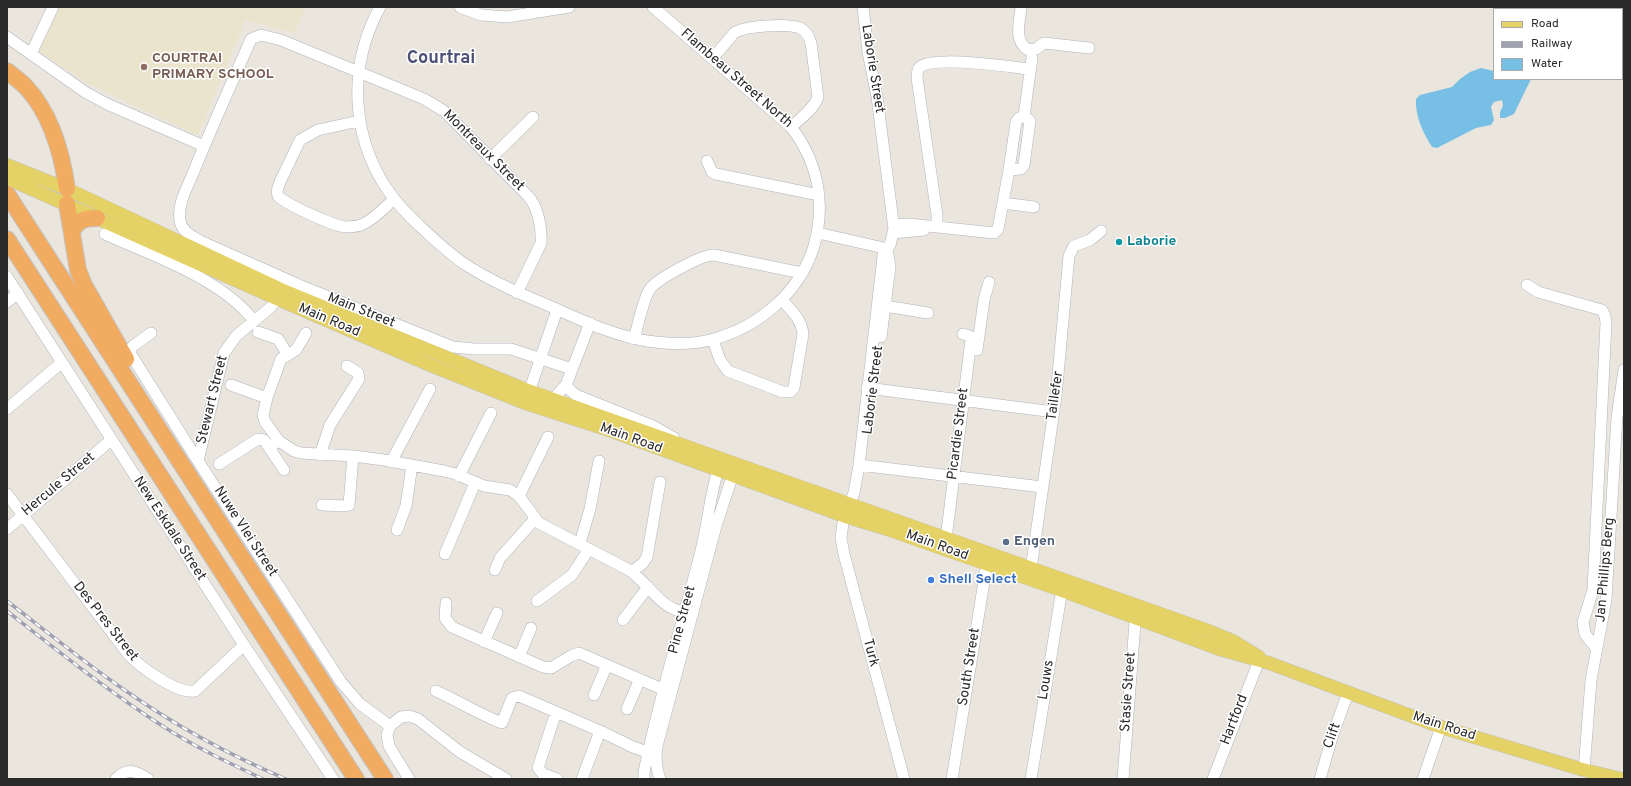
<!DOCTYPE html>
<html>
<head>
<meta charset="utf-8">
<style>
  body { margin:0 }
  #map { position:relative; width:1631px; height:786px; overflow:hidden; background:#ebe6dd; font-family:Overpass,sans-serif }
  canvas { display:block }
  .frame { position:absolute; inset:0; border:8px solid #2a2a2a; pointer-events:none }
  .legend { position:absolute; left:1493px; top:8px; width:130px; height:72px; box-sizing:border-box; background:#fff; border:1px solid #aaa; margin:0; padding:5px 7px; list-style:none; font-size:12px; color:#2a2a2a }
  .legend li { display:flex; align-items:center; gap:8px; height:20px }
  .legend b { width:20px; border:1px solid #aaa }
</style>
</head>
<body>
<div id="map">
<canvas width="1631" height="786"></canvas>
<div class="frame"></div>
<ul class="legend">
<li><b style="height:5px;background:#e5d267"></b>Road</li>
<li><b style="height:5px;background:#a0a1b2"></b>Railway</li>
<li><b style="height:11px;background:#77bfe5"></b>Water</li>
</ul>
</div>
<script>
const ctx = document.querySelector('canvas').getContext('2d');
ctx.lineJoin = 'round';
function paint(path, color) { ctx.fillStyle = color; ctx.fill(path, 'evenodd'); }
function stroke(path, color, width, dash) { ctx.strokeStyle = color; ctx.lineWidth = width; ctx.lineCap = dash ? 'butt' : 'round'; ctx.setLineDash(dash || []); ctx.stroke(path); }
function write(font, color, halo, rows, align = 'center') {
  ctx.font = font + ' Overpass,sans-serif'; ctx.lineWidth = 3; ctx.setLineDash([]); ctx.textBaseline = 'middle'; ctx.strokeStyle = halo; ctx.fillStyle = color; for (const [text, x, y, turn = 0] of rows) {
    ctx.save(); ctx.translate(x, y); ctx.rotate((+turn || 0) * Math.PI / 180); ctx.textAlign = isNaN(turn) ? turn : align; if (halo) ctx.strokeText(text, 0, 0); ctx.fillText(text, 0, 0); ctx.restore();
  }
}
paint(new Path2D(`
  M 60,7 L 305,7 L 295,33 L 245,20 L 198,135 L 87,83 L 39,51 Z`), '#ebe4cd');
paint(new Path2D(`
  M 1481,68 L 1494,71 L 1494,79 L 1531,79 L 1514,114 L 1505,118 L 1500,118 L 1500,112 L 1503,106 L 1502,100 L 1494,102 L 1491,107 L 1494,120 L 1491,125 L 1476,128 L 1437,148 L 1432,147 C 1423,133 1415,116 1416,99 L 1420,95 L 1452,87 L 1460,79 L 1470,72 Z`), '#77bfe5');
const minor = new Path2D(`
  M 380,7 C 346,69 351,144 395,200 C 404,211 414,221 424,230 C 437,242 451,255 466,265 C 491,281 518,293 545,304 C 577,318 613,336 647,341 C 668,344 694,345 714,339 C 760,326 800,292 814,246 C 826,203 818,162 791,127 L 653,7
  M 460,7 L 481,15 L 507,17 L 569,7
  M 863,7 L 868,52 L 877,97 L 894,229 L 890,245 L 887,249 L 884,248
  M 1021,7 C 1020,22 1013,40 1028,50 L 1036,49 L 1044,43 L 1089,48
  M 7,37 L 85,92 L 107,104 L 204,146
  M 31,54 L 53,7
  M 713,58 L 734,33 C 744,26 787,23 800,28 C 806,31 809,36 811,43 L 818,97 C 814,109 800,119 791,127
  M 1024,116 L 1032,58
  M 359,121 L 318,130 L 300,140 L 280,182 L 277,191 L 278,196 C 287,205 332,225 345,227 C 351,227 358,227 363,224 C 375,219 385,207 394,199
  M 490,159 L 533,117
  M 707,161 L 712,172 L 716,174 L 819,195
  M 1009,170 L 1021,169 L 1024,165 L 1030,121 L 1024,116
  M 1003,203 L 1034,207
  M 893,225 L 909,224 L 994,233 L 998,229 L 1009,170 L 1016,122 L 1019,118 L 1024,116
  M 937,227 L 937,215 L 917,78 C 917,74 917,70 920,67 C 935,55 1009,67 1030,69
  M 818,233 L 884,248
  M 893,233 L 924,230
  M 105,234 C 153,256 221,278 254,321
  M 884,248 L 859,465 L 854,493 L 844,516 L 841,538 L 844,554 L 904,779
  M 7,277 L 244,645 L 333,779
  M 1527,285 L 1538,292 L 1602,310 L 1605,316 L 1606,323 L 1593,590 L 1583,622 L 1585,634 L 1596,648
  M 517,293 L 541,243 C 542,228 538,207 528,196 L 444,111 L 424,99 L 281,40 L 261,35 L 251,39 C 232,83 212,126 194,171 C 188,186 177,204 180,220 C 181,231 192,236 200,241 L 299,285 L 453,347 L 474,349 L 511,349 L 572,369
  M 7,302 L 18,293
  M 885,306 L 928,313
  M 258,332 L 278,339 L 288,355
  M 151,333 L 133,346 L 130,350 L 130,353 L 198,461 L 341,682 L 360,704 L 390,726 L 387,735 L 389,746 L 409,779
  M 881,337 L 890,267 L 887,249
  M 634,339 C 638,326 643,299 650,289 C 657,279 703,254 714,255 L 802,273
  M 713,340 L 720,360 L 728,371 L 783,392 L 790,392 L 794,388 L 795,381 L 803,334 C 801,319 792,311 782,300
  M 977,350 L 984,300 L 989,282
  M 231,385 L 267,398
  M 566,385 L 571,391 L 576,395 L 653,426 L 674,438
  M 867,388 L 1054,412
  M 527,398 L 557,310
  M 548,405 L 566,385 L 590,323
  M 7,409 L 61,363
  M 279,441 L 265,422 L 263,415 L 267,398 L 281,359 L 296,350 L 306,333
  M 269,447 L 279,441 L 294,451 L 301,453 L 353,456 L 384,460 L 444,471 L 456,474 L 484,486 L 510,490 L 519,496 L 539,523 L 629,570 C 652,586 661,613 693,613
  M 320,455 L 330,425 L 359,379 L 358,373 L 347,366
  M 198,461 L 224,353 L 236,336 L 271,307 L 281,292
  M 391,462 L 430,389
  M 219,464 L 258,439 L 264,440 L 284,470
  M 859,465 L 1042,487
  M 459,476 L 491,413
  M 7,494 L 128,654 C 140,667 177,694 195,691 L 244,645
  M 519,496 L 548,437
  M 322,505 L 345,506 L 349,505 L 353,456
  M 7,529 L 111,440
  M 397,530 L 406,506 L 412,465
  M 946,539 L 971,340 L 970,336 L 963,334
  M 580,543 L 590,509 L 599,461
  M 445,554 L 475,483
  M 495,570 L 500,558 L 535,519
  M 632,572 L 643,563 L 647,557 L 660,482
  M 1030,576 L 1056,396 L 1069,256 L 1074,246 L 1090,240 L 1101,231
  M 537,601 L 572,575 L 589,549
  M 446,603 L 445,618 L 452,627 L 543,667 L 551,668 L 571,656 L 579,653 L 669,692
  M 623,620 L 648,587
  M 484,642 L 497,613
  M 519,657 L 531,628
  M 436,691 C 458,701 479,714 502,723 L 512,698 L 519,696 L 600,731 L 633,747 L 653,754
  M 594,695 L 607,665
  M 627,709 L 640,679
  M 556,712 L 538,768 L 543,774 L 557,779
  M 390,726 L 401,717 L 409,716 L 418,719 L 460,752 L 506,779
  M 1584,770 L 1591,680 L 1606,600 L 1617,417 L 1624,370
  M 116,779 C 127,767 136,771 148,779
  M 582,779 L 600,731
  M 644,779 L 644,772 C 659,699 681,627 700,555 C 708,524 710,493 720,463
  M 660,779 C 656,768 655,758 657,746 L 716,526 L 735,468
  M 952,779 L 988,557
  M 1031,779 L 1063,583
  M 1123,779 L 1136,610
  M 1213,779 L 1260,658
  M 1320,779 L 1333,734 L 1348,693
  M 1423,779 L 1441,727`);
const major = new Path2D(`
  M 7,165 L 67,189 L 282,290 L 529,391 L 1206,630 L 1233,641 L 1259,657
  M 7,178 L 278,299 L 430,365 L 525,403 L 603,428 L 844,516 L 887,529 L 1061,590 L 1219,649 L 1269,663 L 1441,727 L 1584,770 L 1622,779`);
const highway = new Path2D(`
  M 7,71 C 13,76 20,81 26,87 C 51,114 62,153 67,189
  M 7,194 L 385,779
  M 67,204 L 78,270 L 84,285 L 126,359
  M 72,232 C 78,220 84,218 97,218
  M 7,239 L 356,779`);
stroke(minor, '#b0b2bc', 12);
stroke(major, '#c3c3c3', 14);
stroke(highway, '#c3c3c3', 18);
stroke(minor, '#fff', 11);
stroke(major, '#e5d267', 13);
stroke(highway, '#f1ac61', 16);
const rail = new Path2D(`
  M 7,601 C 46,631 85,663 126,691 C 176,726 229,755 286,779
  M 7,611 C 58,651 109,692 164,727 C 195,747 229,763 263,779`);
stroke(rail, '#a0a1b2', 3.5);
stroke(rail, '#fff', 2, [6]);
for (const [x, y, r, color] of [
  [144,67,4,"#8d6e63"],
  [1119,242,4,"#0f9aa8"],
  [1006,542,4,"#5c6f8a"],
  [931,580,4,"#3f7fe0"]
]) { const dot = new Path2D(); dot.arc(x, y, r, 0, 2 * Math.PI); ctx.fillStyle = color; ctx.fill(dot); stroke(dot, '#fff', 1.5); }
write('bold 14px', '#785e54', '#fff', [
  ["COURTRAI",152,59],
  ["PRIMARY SCHOOL",152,75]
], 'left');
write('14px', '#2a2a2a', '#fff', [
  ["Laborie Street",872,69,81],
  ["Flambeau Street North",736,79,41],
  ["Montreaux Street",483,151,45],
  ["Main Street",361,311,22],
  ["Main Road",329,321,23],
  ["Laborie Street",874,390,-83],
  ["Taillefer",1056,396,-82],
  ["Stewart Street",213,400,-76],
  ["Picardie Street",959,434,-83],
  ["Main Road",631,439,20],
  ["Hercule Street",59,485,-40],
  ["New Eskdale Street",169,529,57],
  ["Nuwe Vlei Street",245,532,57],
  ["Main Road",937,546,20],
  ["Jan Phillips Berg",1606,570,-85],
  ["Pine Street",683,620,-75],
  ["Des Pres Street",105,622,52],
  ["Turk",870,653,75],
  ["South Street",970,667,-81],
  ["Louws",1047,680,-81],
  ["Stasie Street",1129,692,-86],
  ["Hartford",1235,720,-69],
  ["Main Road",1444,727,18],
  ["Clift",1333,736,-71]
]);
write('bold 14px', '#0d838f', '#fff', [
  ["Laborie",1127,242]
], 'left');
write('bold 14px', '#4e5e75', '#fff', [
  ["Engen",1014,542]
], 'left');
write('bold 14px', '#366cbe', '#fff', [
  ["Shell Select",939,580]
], 'left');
write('bold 18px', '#4e5177', '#fff', [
  ["Courtrai",441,59]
]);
</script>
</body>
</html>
